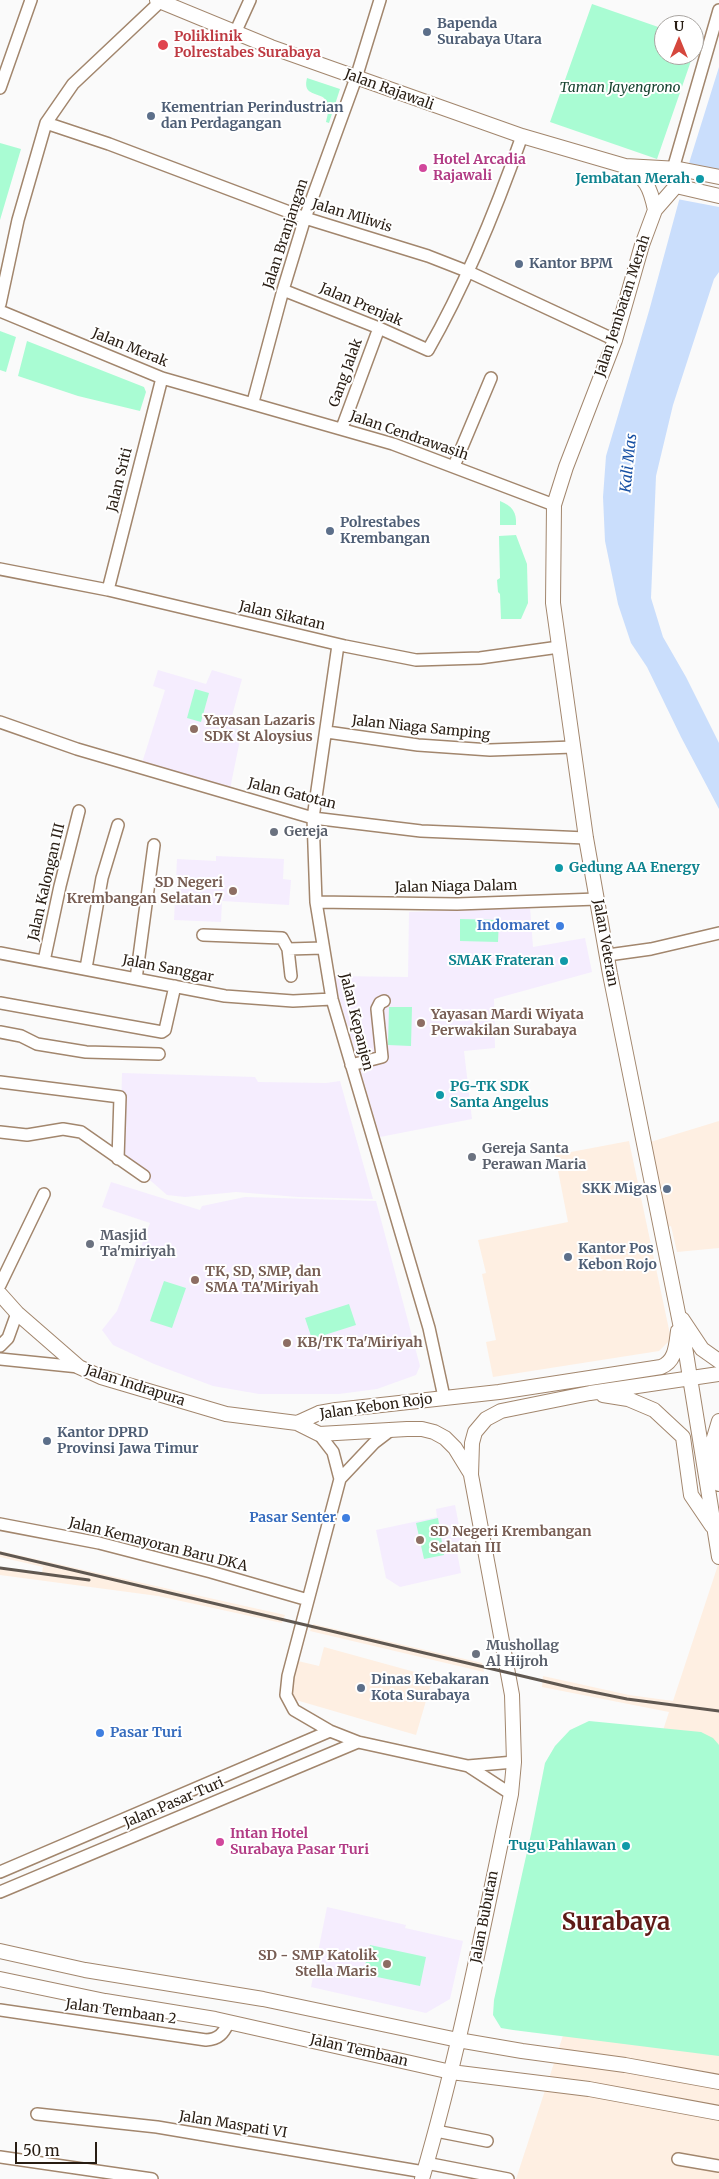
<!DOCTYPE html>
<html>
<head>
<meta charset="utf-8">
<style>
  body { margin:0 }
  #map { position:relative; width:719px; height:2179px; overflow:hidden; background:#fafafa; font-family:Merriweather,serif }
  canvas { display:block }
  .north { position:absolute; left:654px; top:15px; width:50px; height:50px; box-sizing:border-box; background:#fff; border:1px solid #a9a5a1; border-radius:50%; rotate:0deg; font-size:14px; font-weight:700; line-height:20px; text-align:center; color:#281d13 }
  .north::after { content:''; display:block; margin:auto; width:18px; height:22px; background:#d5473d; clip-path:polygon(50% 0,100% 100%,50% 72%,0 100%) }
  .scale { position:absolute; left:15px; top:2142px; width:82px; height:22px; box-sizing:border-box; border:2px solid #281d13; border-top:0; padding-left:6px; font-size:15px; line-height:18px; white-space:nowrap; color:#281d13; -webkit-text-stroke:4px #fff; paint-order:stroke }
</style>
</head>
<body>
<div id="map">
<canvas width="719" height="2179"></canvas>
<div class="north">U</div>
<div class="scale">50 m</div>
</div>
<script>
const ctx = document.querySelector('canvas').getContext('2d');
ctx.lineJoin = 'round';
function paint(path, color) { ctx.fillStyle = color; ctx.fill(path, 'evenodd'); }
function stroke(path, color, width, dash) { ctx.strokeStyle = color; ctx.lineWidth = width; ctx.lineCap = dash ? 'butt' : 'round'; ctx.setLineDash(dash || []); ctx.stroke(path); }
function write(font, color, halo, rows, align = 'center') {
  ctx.font = font + ' Merriweather,serif'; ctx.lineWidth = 4; ctx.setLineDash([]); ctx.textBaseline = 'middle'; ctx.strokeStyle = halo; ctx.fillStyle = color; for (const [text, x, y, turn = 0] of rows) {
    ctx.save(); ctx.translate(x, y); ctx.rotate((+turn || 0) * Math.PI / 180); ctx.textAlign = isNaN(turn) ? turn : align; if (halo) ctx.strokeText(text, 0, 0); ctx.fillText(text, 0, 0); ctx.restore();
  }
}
paint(new Path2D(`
  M 719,1121 L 719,1248 L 677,1252 L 671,1226 L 665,1228 L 647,1143 Z
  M 629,1141 L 671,1339 L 659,1351 L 493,1377 L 486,1342 L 496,1340 L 482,1274 L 486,1273 L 478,1240 L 568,1222 L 555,1155 Z
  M 0,1551 L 129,1580 L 285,1615 L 282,1623 L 158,1596 L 0,1575 L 0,1568 L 42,1573 L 43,1567 L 0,1557 Z
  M 719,1562 L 719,2179 L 516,2179 L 669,1712 L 542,1687 L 543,1676 L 629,1695 L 673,1701 Z
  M 313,1624 L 482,1663 L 484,1672 L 310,1631 Z
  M 324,1647 L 433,1677 L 416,1735 L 289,1698 L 298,1661 L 319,1666 Z`), '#feefe2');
paint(new Path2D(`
  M 158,670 L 206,684 L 212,670 L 242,679 L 229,727 L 242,730 L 230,789 L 142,763 L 165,690 L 153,686 Z
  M 216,856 L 284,859 L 283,879 L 291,880 L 289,905 L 222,901 L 221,922 L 174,920 L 177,859 L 216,861 Z
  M 530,907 L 533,947 L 585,938 L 592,972 L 494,999 L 495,1048 L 464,1051 L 472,1119 L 380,1137 L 333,976 L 408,977 L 409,912 Z
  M 122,1073 L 255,1077 L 258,1082 L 326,1083 L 340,1081 L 373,1199 L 298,1197 L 236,1192 L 185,1197 L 167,1195 L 120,1154 Z
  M 111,1182 L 200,1210 L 202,1206 L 245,1197 L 376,1201 L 420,1366 L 416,1375 L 377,1389 L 339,1394 L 259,1394 L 213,1386 L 154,1364 L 113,1345 L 102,1330 L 117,1311 L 150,1223 L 102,1207 Z
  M 455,1505 L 464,1551 L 457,1552 L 461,1573 L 400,1587 L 386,1578 L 376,1530 L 437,1517 L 436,1509 Z
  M 327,1907 L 406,1925 L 405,1928 L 463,1941 L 450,1999 L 426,2013 L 311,1987 Z`), '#f5edfe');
paint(new Path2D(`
  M 592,4 L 664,29 L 664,55 L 693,55 L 657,159 L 550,122 Z
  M 307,78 L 340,89 L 329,123 L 326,122 C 338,82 300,105 307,78 Z
  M 0,143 L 21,149 L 0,220 Z
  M 0,331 L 16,337 L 6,372 L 0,370 Z
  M 27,341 L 144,387 L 146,392 L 140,411 L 78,396 L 18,376 Z
  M 500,501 C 512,506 517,512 516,525 L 500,525 Z
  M 516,535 L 527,564 L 528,603 L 521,619 L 501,619 L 500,594 L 498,592 L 497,580 L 500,578 L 499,536 Z
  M 195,689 L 209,693 L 201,722 L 187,718 Z
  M 460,919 L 499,920 L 498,942 L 460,941 Z
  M 389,1007 L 412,1007 L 411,1046 L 388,1045 Z
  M 164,1281 L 186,1288 L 172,1328 L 150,1321 Z
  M 349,1304 L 356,1325 L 312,1339 L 305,1318 Z
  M 438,1518 L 444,1555 L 424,1559 L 416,1523 Z
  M 589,1721 L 701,1732 L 713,1738 L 719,1745 L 719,2056 L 513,2030 L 501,2028 L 493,2015 L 494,2000 L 531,1834 L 545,1763 L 555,1746 L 570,1730 Z
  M 370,1945 L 426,1957 L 420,1986 L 363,1974 Z`), '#a9fcd3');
paint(new Path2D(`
  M 719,67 L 719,272 L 714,279 L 673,405 L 656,476 L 651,598 L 663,637 L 686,677 L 719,743 L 719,809 L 681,737 L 647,667 L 631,643 L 618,604 L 605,541 L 603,497 L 606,456 L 649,311 L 690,160 Z`), '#cadefc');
paint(new Path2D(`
  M 687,163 L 719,170 L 719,207 L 677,199 Z`), '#fafafa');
const minor = new Path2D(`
  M 235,33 L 250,0
  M 0,88 L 31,0
  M 46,123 L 109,144 L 305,218 L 428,256 L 469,272 L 615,340
  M 673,169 L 719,10
  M 283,290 L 379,328 L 428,350 C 467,282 496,210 522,136
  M 0,304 L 18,220 L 46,123 L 73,84 L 161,1
  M 0,311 L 162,378 L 393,444 L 554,505
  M 253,402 L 283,290 L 305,218 L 356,78 L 380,0
  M 342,428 L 379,328
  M 454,466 L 491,378
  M 0,569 L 108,590 L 345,646 L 416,660 L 480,658 L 559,647
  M 108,590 L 162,378
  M 338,645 L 313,818 L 316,902 L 332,999 L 429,1328 L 444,1397
  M 0,722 L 77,749 L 313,818 L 421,831 L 586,838
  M 327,732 L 418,745 L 490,750 L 573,747
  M 316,902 L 457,904 L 597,899
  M 203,935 L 282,938 L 288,949
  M 0,953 L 225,996 L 293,1001 L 332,999
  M 608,955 L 651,949 L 719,933
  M 44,961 L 60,886 L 79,811
  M 86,968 L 102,878 L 118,825
  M 291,976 L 288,949 L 323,948
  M 136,979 L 154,845
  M 0,1003 L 162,1032 L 165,1030 L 175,986
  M 0,1032 L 21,1036 L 37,1044 L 86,1052 L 159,1054
  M 351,1065 L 382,1057 L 377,1009 L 380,1003 L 384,1001
  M 0,1082 L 120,1097 L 118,1159
  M 0,1132 L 27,1135 L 63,1129 L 81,1132 L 144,1176
  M 0,1285 L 44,1194
  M 0,1346 L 8,1338 L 17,1313
  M 0,1359 L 79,1367
  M 319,1434 L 333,1452 L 340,1479 L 288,1676 L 286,1695 L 294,1710 L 330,1731 L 358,1742 L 468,1766 L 514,1762
  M 340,1479 L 374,1443 L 391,1430
  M 0,1524 L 99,1543 L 211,1572 L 308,1600
  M 468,1766 L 511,1794
  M 0,1872 L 330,1731
  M 0,1892 L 358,1742
  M 0,2010 L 206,2040 C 219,2039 223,2034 229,2022
  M 37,2114 L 157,2127 L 424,2172
  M 436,2131 L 487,2141
  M 0,2157 L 152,2179
  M 678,2159 L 719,2166
  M 426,2163 L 508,2179`);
const major = new Path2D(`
  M 157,0 L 271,47 L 522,136 L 625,166 L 679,169 L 719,177
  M 626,166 C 646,179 650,186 655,210
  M 673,169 L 676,186 L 655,210 L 642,245 L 615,340 L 566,467 L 554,505 L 553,603 L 586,838 L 610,974 L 686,1353 L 719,1557
  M 676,186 L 719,196
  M 0,1294 L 17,1313 L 79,1367 L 101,1377 L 226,1414 L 297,1423 L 319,1434 L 407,1429 L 422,1429 L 434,1432 L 445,1438 L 455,1448 L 471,1474
  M 682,1319 L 702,1349 L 719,1361
  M 603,1395 L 628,1399 L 654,1410 L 683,1437 L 691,1495 L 712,1526
  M 719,1421 L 713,1441 L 719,1484
  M 297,1423 L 319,1413 L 336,1410 L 499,1392 L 661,1367 C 676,1361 676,1345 678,1331
  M 0,1951 L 85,1970 L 263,1999 L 458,2040 L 522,2051 L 625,2065 L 719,2082
  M 0,1979 L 105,2001 L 215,2019 L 451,2072 L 589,2089 L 719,2113
  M 422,2179 C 459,2053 484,1923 511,1794 L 514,1762 L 512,1695 L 471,1475 L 472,1443 L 475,1432 L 486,1419 L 501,1411 L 590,1393 L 719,1374`);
stroke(minor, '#a2866d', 14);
stroke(major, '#a2866d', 16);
stroke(minor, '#fff', 11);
stroke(major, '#fff', 14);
stroke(new Path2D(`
  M 0,1553 L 573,1688 L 627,1699 L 719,1711
  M 0,1568 L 89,1580`), '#605851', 3);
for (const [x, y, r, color] of [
  [427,32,5,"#5c6f8a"],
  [163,45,6,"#e0444e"],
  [151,116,5,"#5c6f8a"],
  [423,168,5,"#d1479c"],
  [700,179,5,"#0f9aa8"],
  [519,264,5,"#5c6f8a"],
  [330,531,5,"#5c6f8a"],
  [194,729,5,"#8d6e63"],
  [274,832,5,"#6b7280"],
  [559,868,5,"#0f9aa8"],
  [233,891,5,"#8d6e63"],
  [560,926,5,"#3f7fe0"],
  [564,961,5,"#0f9aa8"],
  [421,1023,5,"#8d6e63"],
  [440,1095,5,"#0f9aa8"],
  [472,1157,5,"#6b7280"],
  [667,1189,5,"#5c6f8a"],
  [90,1244,5,"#6b7280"],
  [568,1257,5,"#5c6f8a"],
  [195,1280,5,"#8d6e63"],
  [287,1343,5,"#8d6e63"],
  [47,1441,5,"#5c6f8a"],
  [346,1518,5,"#3f7fe0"],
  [420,1540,5,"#8d6e63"],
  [476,1654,5,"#6b7280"],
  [361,1688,5,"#5c6f8a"],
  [100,1733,5,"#3f7fe0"],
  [220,1842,5,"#d1479c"],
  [626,1846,5,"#0f9aa8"],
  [387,1964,5,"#8d6e63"]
]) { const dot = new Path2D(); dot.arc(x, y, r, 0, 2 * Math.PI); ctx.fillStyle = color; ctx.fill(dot); stroke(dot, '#fff', 2); }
write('bold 14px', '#4e5e75', '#fff', [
  ["Bapenda",437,24],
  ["Surabaya Utara",437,40],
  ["Kementrian Perindustrian",161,108],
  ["dan Perdagangan",161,124],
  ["Kantor BPM",529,264],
  ["Polrestabes",340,523],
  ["Krembangan",340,539],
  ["SKK Migas",657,1189,"right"],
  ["Kantor Pos",578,1249],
  ["Kebon Rojo",578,1265],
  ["Kantor DPRD",57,1433],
  ["Provinsi Jawa Timur",57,1449],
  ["Dinas Kebakaran",371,1680],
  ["Kota Surabaya",371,1696]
], 'left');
write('bold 14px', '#be3a42', '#fff', [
  ["Poliklinik",174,37],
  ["Polrestabes Surabaya",174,53]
], 'left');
write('italic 14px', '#184431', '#fff', [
  ["Taman Jayengrono",620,88]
]);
write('14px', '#281d13', '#fff', [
  ["Jalan Rajawali",389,90,20],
  ["Jalan Mliwis",352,216,17],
  ["Jalan Branjangan",286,234,-72],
  ["Jalan Prenjak",361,305,23],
  ["Jalan Jembatan Merah",623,306,-72],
  ["Jalan Merak",130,348,22],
  ["Gang Jalak",346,373,-70],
  ["Jalan Cendrawasih",409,436,19],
  ["Jalan Sriti",120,480,-76],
  ["Jalan Sikatan",282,616,13],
  ["Jalan Niaga Samping",421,728,6],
  ["Jalan Gatotan",292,794,14],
  ["Jalan Kalongan III",47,882,-77],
  ["Jalan Niaga Dalam",456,887,-1],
  ["Jalan Veteran",605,943,80],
  ["Jalan Sanggar",168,969,11],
  ["Jalan Kepanjen",356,1022,76],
  ["Jalan Indrapura",135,1386,18],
  ["Jalan Kebon Rojo",376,1407,-8],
  ["Jalan Kemayoran Baru DKA",158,1545,14],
  ["Jalan Pasar Turi",174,1803,-23],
  ["Jalan Bubutan",485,1917,-79],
  ["Jalan Tembaan 2",121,2012,8],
  ["Jalan Tembaan",359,2051,13],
  ["Jalan Maspati VI",233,2125,9]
]);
write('bold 14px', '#b23c85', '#fff', [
  ["Hotel Arcadia",433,160],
  ["Rajawali",433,176],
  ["Intan Hotel",230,1834],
  ["Surabaya Pasar Turi",230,1850]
], 'left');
write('bold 14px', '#0d838f', '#fff', [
  ["Jembatan Merah",690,179],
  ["Gedung AA Energy",569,868,"left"],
  ["SMAK Frateran",554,961],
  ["PG-TK SDK",450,1087,"left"],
  ["Santa Angelus",450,1103,"left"],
  ["Tugu Pahlawan",616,1846]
], 'right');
write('bold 14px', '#785e54', '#fff', [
  ["Yayasan Lazaris",204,721],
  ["SDK St Aloysius",204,737],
  ["SD Negeri",223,883,"right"],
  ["Krembangan Selatan 7",223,899,"right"],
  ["Yayasan Mardi Wiyata",431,1015],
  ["Perwakilan Surabaya",431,1031],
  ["TK, SD, SMP, dan",205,1272],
  ["SMA TA'Miriyah",205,1288],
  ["KB/TK Ta'Miriyah",297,1343],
  ["SD Negeri Krembangan",430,1532],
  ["Selatan III",430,1548],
  ["SD - SMP Katolik",377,1956,"right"],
  ["Stella Maris",377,1972,"right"]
], 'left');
write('bold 14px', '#5b616d', '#fff', [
  ["Gereja",284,832],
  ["Gereja Santa",482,1149],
  ["Perawan Maria",482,1165],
  ["Masjid",100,1236],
  ["Ta'miriyah",100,1252],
  ["Mushollag",486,1646],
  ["Al Hijroh",486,1662]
], 'left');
write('bold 14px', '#366cbe', '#fff', [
  ["Indomaret",550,926],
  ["Pasar Senter",336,1518],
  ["Pasar Turi",110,1733,"left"]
], 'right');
write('italic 15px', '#1851a4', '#fff', [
  ["Kali Mas",629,463,-84]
]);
write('bold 24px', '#5e1a16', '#fff', [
  ["Surabaya",616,1923]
]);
</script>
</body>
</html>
